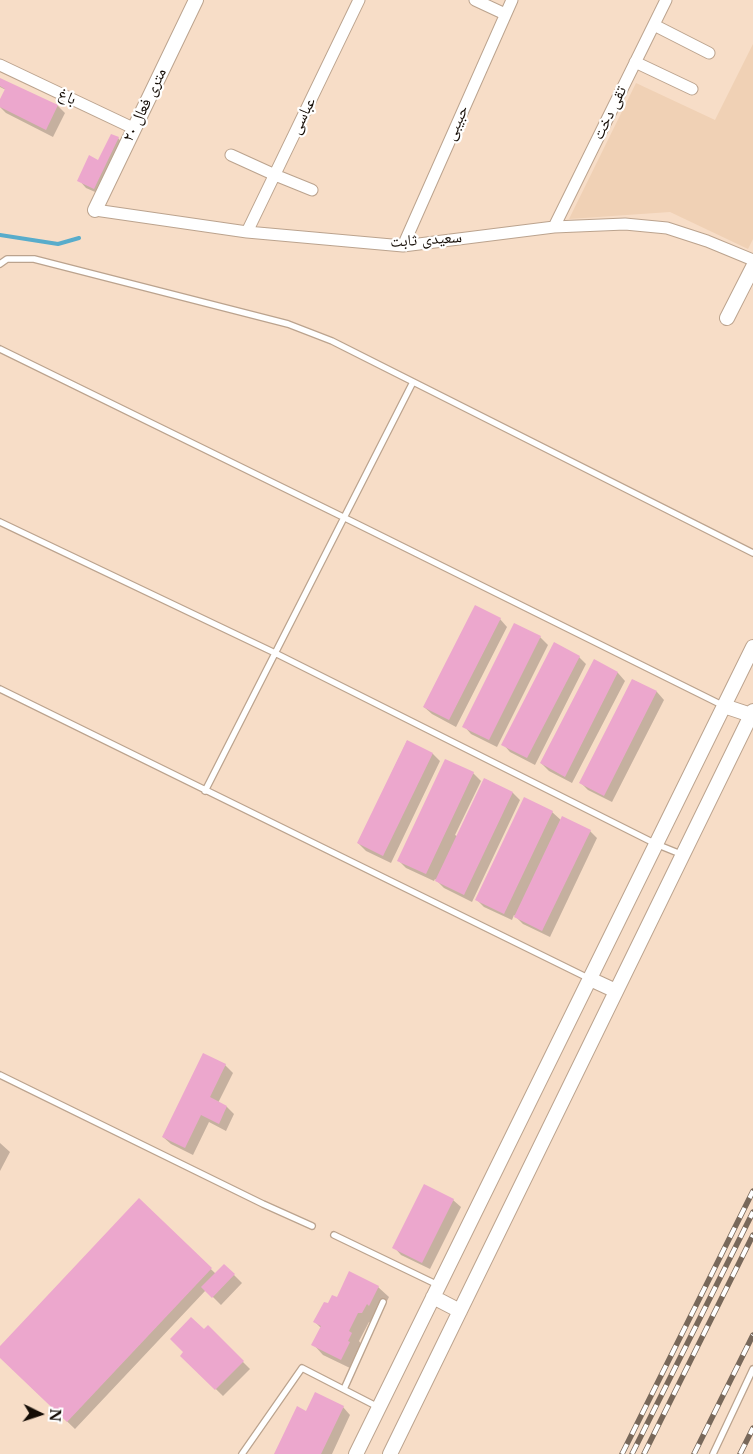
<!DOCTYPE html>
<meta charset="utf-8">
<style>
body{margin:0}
#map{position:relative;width:753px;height:1454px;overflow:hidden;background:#f7ddc7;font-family:"Libre Baskerville",serif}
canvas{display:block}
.north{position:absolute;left:15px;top:1389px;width:50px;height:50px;-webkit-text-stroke:4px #fff;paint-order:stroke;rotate:94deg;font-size:14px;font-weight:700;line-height:20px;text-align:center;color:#140c05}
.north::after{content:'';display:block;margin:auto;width:18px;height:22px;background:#140c05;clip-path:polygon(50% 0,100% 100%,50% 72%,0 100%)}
</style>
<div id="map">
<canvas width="753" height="1454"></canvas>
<div class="north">N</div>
</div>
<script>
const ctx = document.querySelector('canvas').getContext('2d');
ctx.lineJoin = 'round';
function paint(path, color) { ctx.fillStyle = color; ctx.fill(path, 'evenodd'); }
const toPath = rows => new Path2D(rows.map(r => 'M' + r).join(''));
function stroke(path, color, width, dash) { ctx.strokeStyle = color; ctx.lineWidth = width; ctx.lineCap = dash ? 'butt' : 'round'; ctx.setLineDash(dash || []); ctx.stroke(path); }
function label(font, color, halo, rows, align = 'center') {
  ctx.font = font + ' "Libre Baskerville","Noto Naskh Arabic",serif'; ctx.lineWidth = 4.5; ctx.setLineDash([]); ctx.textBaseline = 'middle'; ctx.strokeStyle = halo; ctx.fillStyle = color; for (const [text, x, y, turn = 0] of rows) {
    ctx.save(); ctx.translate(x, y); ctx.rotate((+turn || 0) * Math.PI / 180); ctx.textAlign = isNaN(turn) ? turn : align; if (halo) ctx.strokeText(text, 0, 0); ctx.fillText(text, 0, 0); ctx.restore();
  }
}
paint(toPath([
 [753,44,753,239,748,249,670,212,569,219,636,83,715,120]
]), '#f0d1b5');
paint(toPath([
 [0,79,58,106,65,113,53,137,6,113,0,107,0,102,6,90,0,87],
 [118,138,125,146,102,195,86,188,79,180,99,161],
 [500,619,507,627,456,727,432,714,424,707],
 [515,624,540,637,548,645,497,747,471,734,464,726],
 [579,657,586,664,535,765,510,752,503,744],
 [594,661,618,673,625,681,572,783,549,771,541,763],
 [633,680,657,692,664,700,612,802,588,790,581,783],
 [407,741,433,754,440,761,391,863,366,851,358,843],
 [473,773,481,781,455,835,457,836,485,779,513,793,520,800,472,902,444,888,435,879,434,881,406,868,398,860],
 [552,812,562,821,590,831,597,838,550,937,523,924,514,915,512,920,484,907,477,900],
 [225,1065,233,1073,218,1103,227,1107,234,1114,226,1131,209,1122,193,1155,171,1144,163,1137],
 [0,1143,10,1152,0,1171],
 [139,1200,216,1274,224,1265,242,1283,221,1305,206,1290,75,1429,0,1357,0,1348],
 [453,1200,461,1207,430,1269,401,1255,394,1247],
 [378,1287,389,1297,380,1315,372,1323,369,1322,359,1341,361,1344,357,1351,360,1354,352,1369,323,1355,313,1344,321,1328,315,1322,328,1304,337,1299],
 [208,1327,250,1369,223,1396,182,1356],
 [343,1407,350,1415,332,1454,276,1454,307,1412]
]), '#0003');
stroke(toPath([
 [0,235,58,244,79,238]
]), '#58accb', 4);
paint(toPath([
 [0,78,58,105,46,130,0,107,0,99,5,89,0,86],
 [111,134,119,137,94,189,77,181,89,155,98,160],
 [475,605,501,618,449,720,423,707],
 [514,623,541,636,489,740,462,727],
 [554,642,580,656,527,758,501,745],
 [594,659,618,672,565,777,540,763],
 [632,679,657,691,604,796,579,783],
 [407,740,433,753,383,856,357,843],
 [445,759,474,772,426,874,397,861],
 [484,778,513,792,464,895,435,881],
 [524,797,553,811,504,914,475,900],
 [562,816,591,830,542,931,514,917],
 [203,1053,226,1064,210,1097,227,1106,219,1124,201,1115,185,1148,162,1137],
 [424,1184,454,1199,422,1263,392,1248],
 [139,1198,212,1268,67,1422,0,1358,0,1346],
 [224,1264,235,1274,212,1298,201,1287],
 [349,1271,379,1286,369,1306,367,1304,362,1313,358,1313,349,1331,352,1333,348,1341,350,1342,341,1360,311,1345,321,1326,313,1322,324,1302,328,1303,332,1295,337,1297],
 [191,1317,204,1329,208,1325,244,1361,215,1390,180,1356,183,1352,170,1339],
 [315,1392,344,1406,321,1454,274,1454,297,1406,306,1411]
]), '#eca7cd');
const service = toPath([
 [0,264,7,259,34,259,288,324,332,341,753,553],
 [0,349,343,517,724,706],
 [0,522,275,653,656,844,683,855],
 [0,689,590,979],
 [205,791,413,382],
 [0,1075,263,1204,312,1226],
 [334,1235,438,1285],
 [344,1389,383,1302],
 [242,1454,302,1368,378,1407],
 [713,1454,753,1369]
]);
const minor = toPath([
 [475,0,505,14],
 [654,25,709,53],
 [635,62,692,89],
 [0,65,133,128],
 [231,155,275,175,312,190],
 [95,210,247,232,403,246,554,227,625,224,667,228,707,241,753,260],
 [554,227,666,0],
 [247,232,359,0],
 [403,246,512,0]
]);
const tertiary = toPath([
 [95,210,196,0],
 [727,318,753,267],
 [724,706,751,715],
 [590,979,616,991],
 [433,1297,460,1311],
 [356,1454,753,647],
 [390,1454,753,711]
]);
stroke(service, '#bba38e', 8);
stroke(minor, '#bba38e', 13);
stroke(tertiary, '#bba38e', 16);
stroke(service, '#fff', 5.5);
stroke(minor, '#fff', 11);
stroke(tertiary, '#fff', 14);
const rail = toPath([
 [622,1454,753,1191],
 [632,1454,753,1212],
 [644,1454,753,1235],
 [694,1454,753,1335],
 [740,1454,753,1428]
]);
stroke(rail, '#78685a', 5.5);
stroke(rail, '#fff', 4, [11]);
label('16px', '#140c05', '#fff', [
 ["باغ",67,97,25],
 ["۲۰ متری فعال",145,105,-64],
 ["تقی دخت",610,113,-64],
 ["عباسی",303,116,-64],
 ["حبیبی",457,123,-66],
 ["سعیدی ثابت",426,240,-4]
]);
</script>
